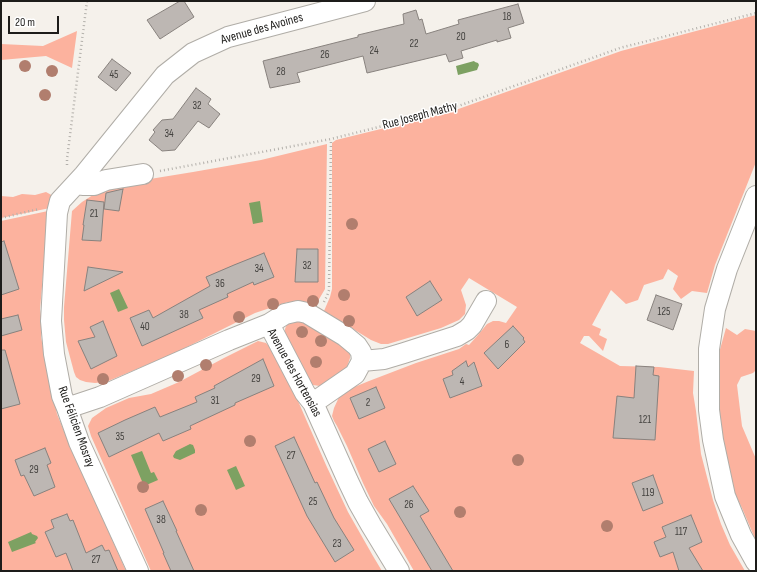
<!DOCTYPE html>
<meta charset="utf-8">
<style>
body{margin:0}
#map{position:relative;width:757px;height:572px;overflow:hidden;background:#f5f1eb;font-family:"Sofia Sans Condensed",sans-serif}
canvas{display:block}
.frame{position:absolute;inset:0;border:2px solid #1d1c1a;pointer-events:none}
.scale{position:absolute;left:8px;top:16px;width:51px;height:18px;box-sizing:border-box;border:2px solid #1d1c1a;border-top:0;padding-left:5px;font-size:12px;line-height:14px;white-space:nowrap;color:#1d1c1a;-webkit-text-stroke:3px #fff;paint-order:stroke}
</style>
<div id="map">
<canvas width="757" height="572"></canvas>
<div class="frame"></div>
<div class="scale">20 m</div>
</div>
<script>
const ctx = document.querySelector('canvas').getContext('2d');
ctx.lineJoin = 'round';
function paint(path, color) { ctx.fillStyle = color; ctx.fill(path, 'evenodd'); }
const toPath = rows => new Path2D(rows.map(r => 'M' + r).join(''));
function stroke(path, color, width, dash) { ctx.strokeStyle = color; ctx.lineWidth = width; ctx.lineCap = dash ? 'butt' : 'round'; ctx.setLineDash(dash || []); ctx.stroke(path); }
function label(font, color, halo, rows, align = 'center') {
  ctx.font = font + ' "Sofia Sans Condensed",sans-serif'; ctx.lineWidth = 3; ctx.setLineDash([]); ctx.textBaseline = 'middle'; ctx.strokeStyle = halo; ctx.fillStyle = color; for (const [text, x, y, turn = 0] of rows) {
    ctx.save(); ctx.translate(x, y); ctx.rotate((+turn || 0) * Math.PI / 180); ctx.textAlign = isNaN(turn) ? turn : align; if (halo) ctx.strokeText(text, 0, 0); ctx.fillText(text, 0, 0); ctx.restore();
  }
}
paint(toPath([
 [756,15,756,162,715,265,707,293,692,291,681,299,673,289,678,276,668,269,663,279,644,285,638,300,626,304,611,290,592,325,601,329,599,335,607,339,603,351,589,336,584,336,580,343,620,366,659,367,694,371,693,393,696,411,701,454,713,500,721,524,730,545,745,571,414,571,387,524,374,506,363,483,347,446,337,426,334,421,332,416,334,408,340,395,347,390,369,381,416,363,459,349,466,344,469,345,478,335,487,324,493,321,499,321,506,323,517,307,469,278,461,290,466,305,465,314,459,320,441,328,388,344,381,344,371,340,324,311,330,297,332,289,332,143,336,140,450,112,621,51],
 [77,31,72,68,46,56,1,60,1,44,43,46],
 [327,144,325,289,315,306,298,302,288,302,255,313,175,353,106,382,95,383,86,382,80,380,76,377,74,372,66,342,64,320,64,307,72,211,82,202,107,186,193,172,261,160],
 [46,192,55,197,55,207,1,218,1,196,13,197,22,194,35,195],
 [48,211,42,287,40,309,42,324,41,337,57,414,66,436,99,502,104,521,126,571,1,571,1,221],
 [303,317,350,351,350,358,347,367,342,376,327,384,320,386,313,385,307,380,285,334,285,329,287,324],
 [726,328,737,335,745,329,756,331,756,370,753,373,741,377,737,385,742,426,756,459,756,541,742,508,728,480,719,420,720,386,719,353],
 [258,341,266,343,269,346,281,362,326,465,348,512,373,556,382,571,151,571,91,436,88,426,92,418,106,408,129,398,151,394,179,382,224,358]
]), '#fcb29e');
paint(toPath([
 [474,61,475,62,478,63,479,65,477,70,458,75,456,66],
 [260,201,263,222,253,224,249,203],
 [119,289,128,308,118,312,110,293],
 [190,444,193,445,195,450,195,453,180,460,174,458,173,456,176,451],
 [142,451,151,473,154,472,158,480,144,486,131,455],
 [236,466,245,486,236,490,227,470],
 [31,532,32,534,37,536,38,538,35,542,36,543,12,552,8,542]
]), '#7da162');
const building = toPath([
 [180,1,184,1,194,17,160,39,147,20,180,1],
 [518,4,524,23,508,28,511,38,497,42,497,40,461,51,463,58,449,62,446,54,367,73,363,56,297,73,300,82,270,88,263,61,358,37,358,35,404,24,403,14,416,10,419,20,422,19,426,34,459,24,458,20,518,4],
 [112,59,131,73,116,91,98,77,112,59],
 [196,88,211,99,208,104,220,114,209,128,198,121,175,150,162,151,149,140,155,132,153,130,162,120,173,119,196,88],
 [123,189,119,211,104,209,106,193,123,189],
 [87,200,104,202,101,241,82,240,84,225,83,225,87,200],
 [4,241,19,289,1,295,1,242,4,241],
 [297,249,318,249,318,282,295,282,297,249],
 [264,253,274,277,254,285,253,282,227,294,228,297,199,310,203,318,142,346,130,318,149,310,153,318,210,286,206,277,234,265,264,253],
 [88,267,123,272,84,291,88,267],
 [430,281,442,300,417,316,406,297,430,281],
 [656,295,682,304,673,330,647,320,656,295],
 [18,315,22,330,1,336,1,319,18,315],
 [103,321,117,356,91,369,78,341,95,337,90,327,103,321],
 [513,326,524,338,523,339,525,342,498,369,484,353,513,326],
 [1,350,5,350,20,404,1,409,1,350],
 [263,359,274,386,235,403,235,405,190,426,191,429,163,441,159,433,109,457,98,433,125,420,155,407,160,417,197,402,195,397,215,388,214,386,263,359],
 [466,361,468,367,474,362,482,386,450,398,443,379,453,375,452,371,466,361],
 [636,366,654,367,653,375,659,376,655,440,613,438,617,396,634,398,636,366],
 [376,387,385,408,359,419,350,398,376,387],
 [294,437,315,483,317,482,334,518,354,550,335,562,307,516,275,446,294,437],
 [385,441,396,464,379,472,368,449,385,441],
 [45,448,51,463,47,465,55,487,34,496,24,475,21,476,15,460,45,448],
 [653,475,663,503,643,511,632,483,653,475],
 [413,486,429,511,420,516,453,571,432,571,389,499,413,486],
 [163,501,177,531,176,531,194,571,171,571,163,553,164,553,145,509,163,501],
 [67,514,70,521,73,520,86,553,102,545,105,551,109,550,118,571,73,571,66,553,56,557,45,532,54,528,51,520,67,514],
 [691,515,702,542,689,548,703,571,679,571,673,552,660,557,654,542,666,537,662,527,691,515]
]);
paint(building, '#bdb7b3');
stroke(building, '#88827e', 1);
const minor = toPath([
 [76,184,84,185,94,185,106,180,143,174],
 [756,196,727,269,715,309,709,349,709,410,713,440,725,496,741,535,756,562],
 [269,324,305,393,313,403,348,481,358,502,371,525,399,571],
 [362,361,384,359,404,353,457,336,467,330,472,325,486,301],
 [67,408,100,397,229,340,269,324,285,314,298,311,307,313,345,336,357,346,361,352,362,361,355,374,313,403],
 [138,571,79,442,67,408,62,396,54,354,51,321,57,213,60,201,84,175,165,75,193,53,228,37,365,1]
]);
stroke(minor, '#b0ada7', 22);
stroke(toPath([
 [67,165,67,159,87,1],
 [160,171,331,139,450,109,620,48,756,13],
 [1,218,39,209],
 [324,302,327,296,329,290,331,139]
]), '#b3b0ab', 2.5, [1, 3]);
stroke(minor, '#fff', 20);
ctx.fillStyle = '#b17e6e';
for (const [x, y] of [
 [25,66],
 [52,71],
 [45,95],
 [352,224],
 [344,295],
 [313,301],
 [273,304],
 [239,317],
 [349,321],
 [302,332],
 [321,341],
 [316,362],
 [206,365],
 [178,376],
 [103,379],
 [250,441],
 [518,460],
 [143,487],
 [201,510],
 [460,512],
 [607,526]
]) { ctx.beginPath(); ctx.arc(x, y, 6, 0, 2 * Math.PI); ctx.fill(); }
label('11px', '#454340', null, [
 ["18",507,17],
 ["20",461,37],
 ["22",414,44],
 ["24",374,51],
 ["26",325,55],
 ["28",281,72],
 ["45",114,75],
 ["32",197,106],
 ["34",169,134],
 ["21",94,214],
 ["32",307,266],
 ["34",259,269],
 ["36",220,284],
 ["125",664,312],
 ["38",184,315],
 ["40",145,327],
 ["6",507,345],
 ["29",256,379],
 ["4",462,382],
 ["31",215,401],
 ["2",368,403],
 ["121",645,420],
 ["35",120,437],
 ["27",291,456],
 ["29",34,470],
 ["119",648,493],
 ["25",313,502],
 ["26",409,505],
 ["38",161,520],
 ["117",681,532],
 ["23",337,544],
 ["27",96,560]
]);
label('13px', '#1d1c1a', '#fff', [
 ["Avenue des Avoines",262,29,-16],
 ["Rue Joseph Mathy",420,116,-15],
 ["Avenue des Hortensias",294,373,61],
 ["Rue Félicien Mosray",76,427,70]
]);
</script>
